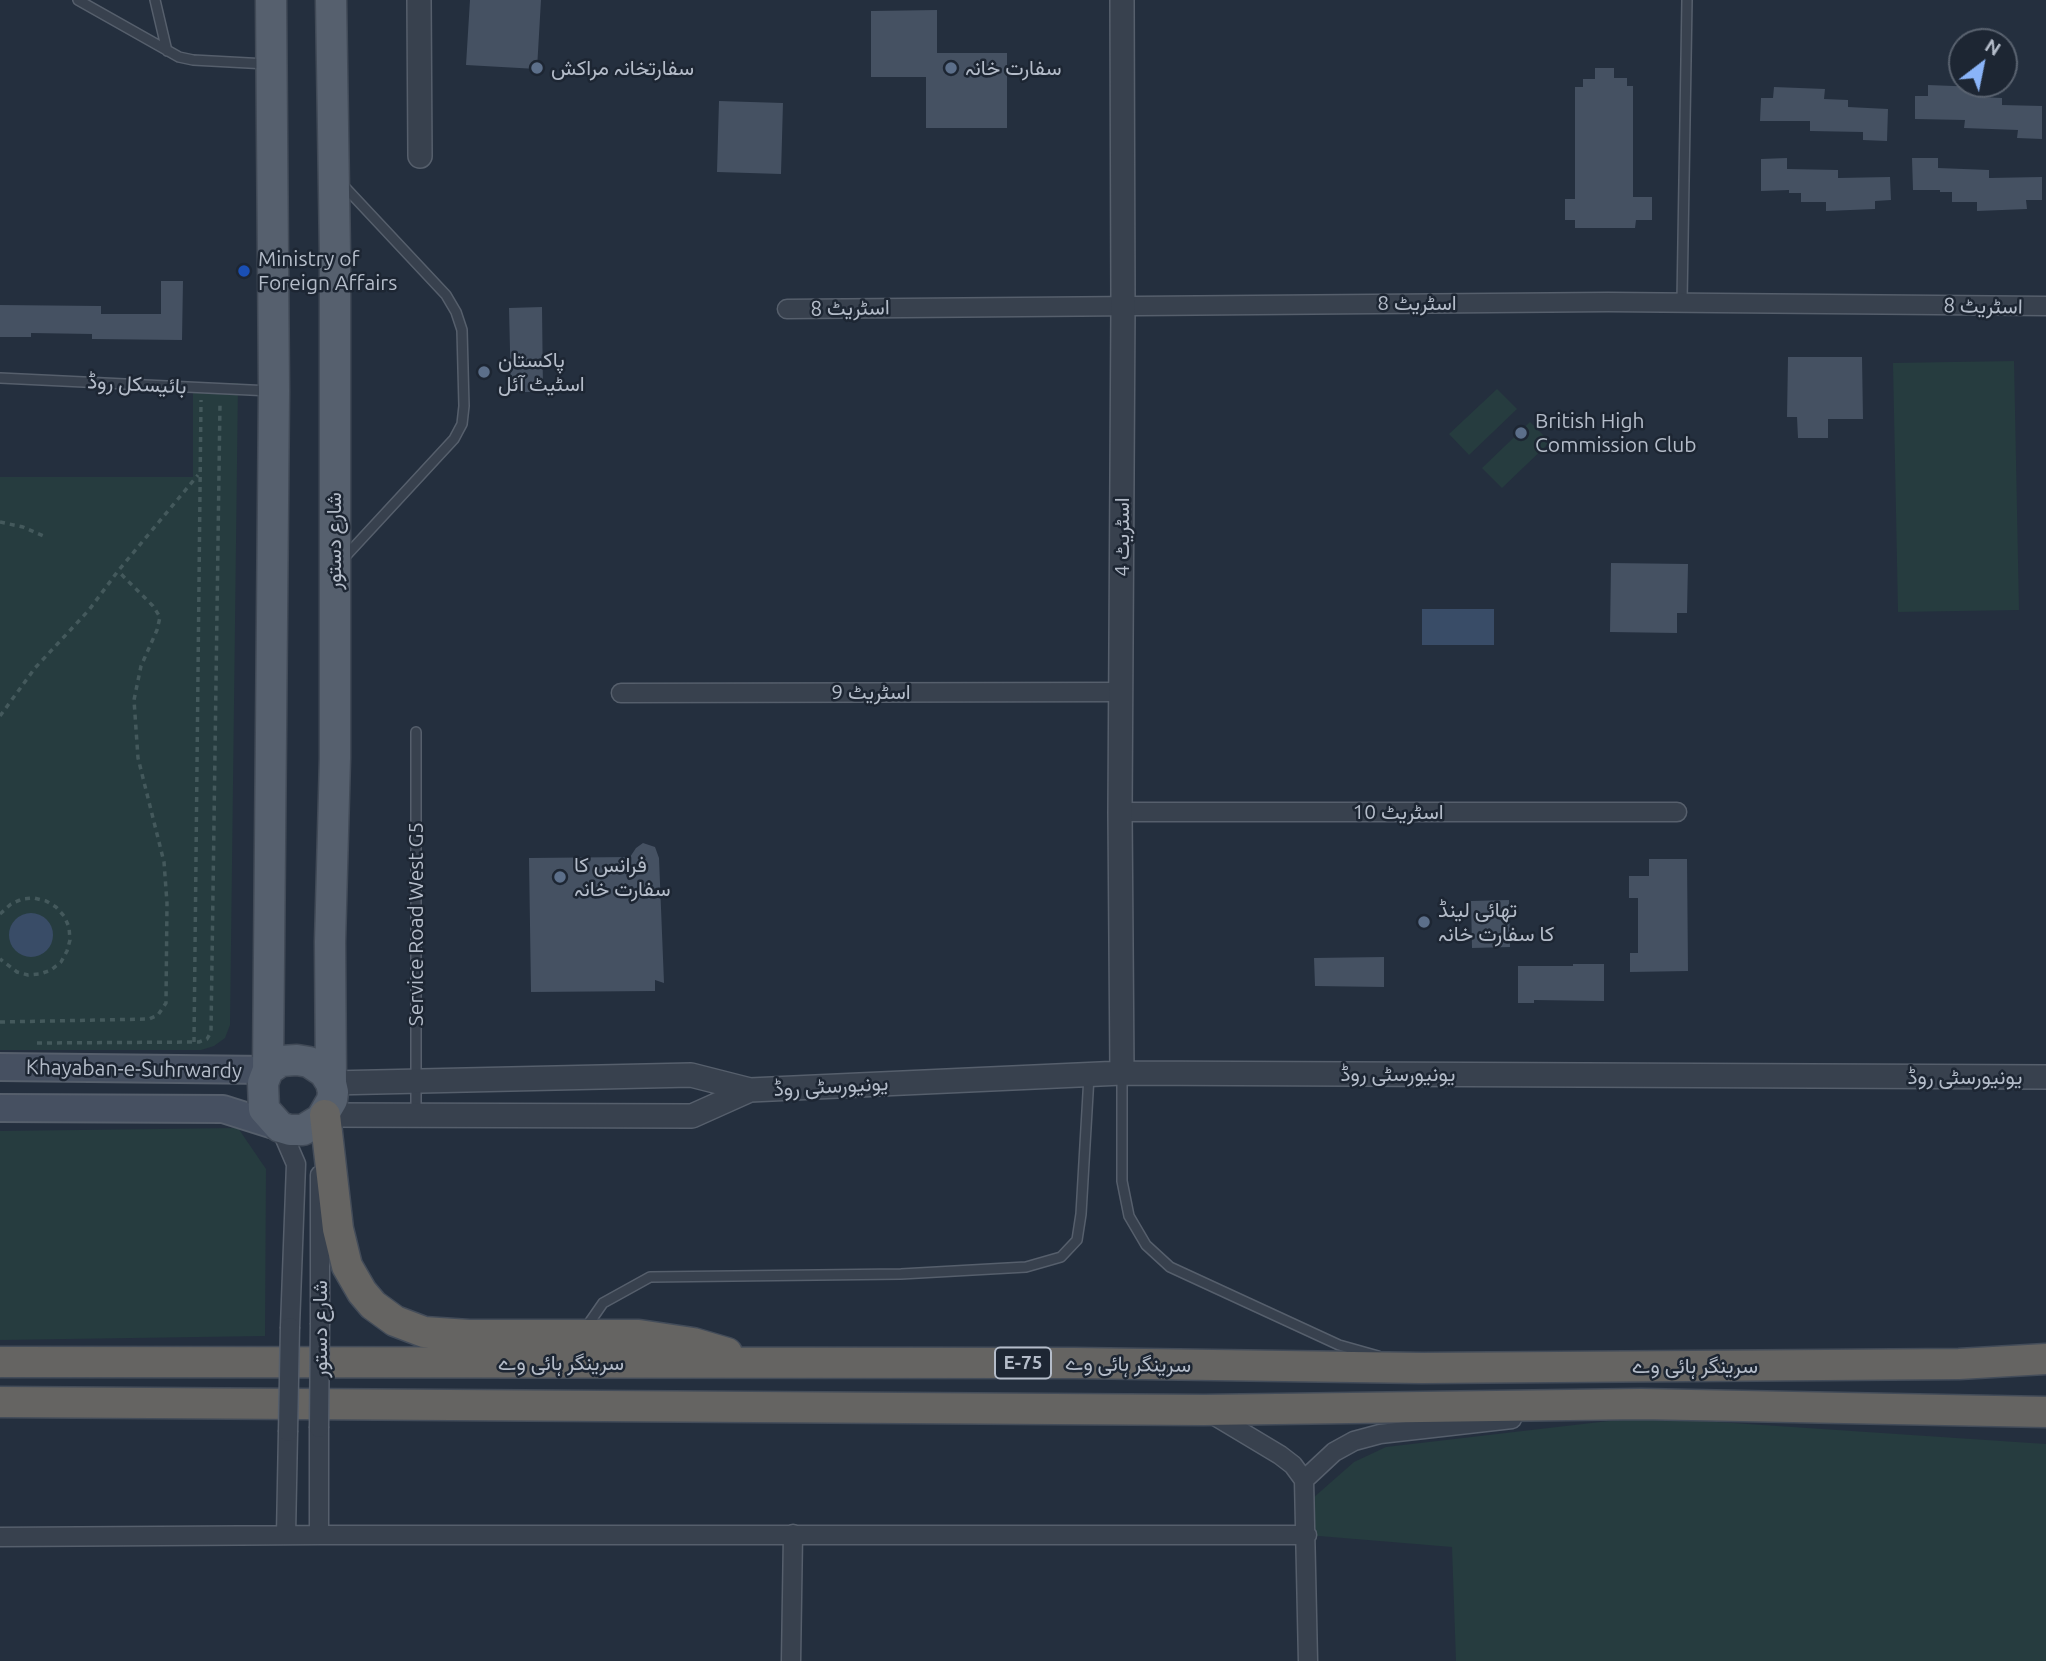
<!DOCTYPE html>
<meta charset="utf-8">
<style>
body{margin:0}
#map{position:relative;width:2046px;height:1661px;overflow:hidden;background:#242f3e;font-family:Ubuntu,sans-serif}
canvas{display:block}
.north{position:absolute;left:1948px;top:28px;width:70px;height:70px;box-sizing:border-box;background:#1d2633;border:2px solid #59626f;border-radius:50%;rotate:32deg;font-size:19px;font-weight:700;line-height:28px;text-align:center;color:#b4bcc9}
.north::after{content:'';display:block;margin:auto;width:24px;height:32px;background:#8ab4f8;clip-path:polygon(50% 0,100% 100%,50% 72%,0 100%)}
</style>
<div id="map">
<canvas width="2046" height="1661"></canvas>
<div class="north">N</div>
</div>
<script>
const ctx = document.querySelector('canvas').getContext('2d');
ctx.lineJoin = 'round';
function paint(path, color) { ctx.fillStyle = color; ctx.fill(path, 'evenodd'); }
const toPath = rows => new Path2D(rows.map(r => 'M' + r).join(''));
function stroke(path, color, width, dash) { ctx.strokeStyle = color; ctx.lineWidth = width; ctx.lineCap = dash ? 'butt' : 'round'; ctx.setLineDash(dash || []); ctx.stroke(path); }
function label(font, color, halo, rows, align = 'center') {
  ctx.font = font + ' Ubuntu,Vazirmatn,sans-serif'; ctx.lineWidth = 5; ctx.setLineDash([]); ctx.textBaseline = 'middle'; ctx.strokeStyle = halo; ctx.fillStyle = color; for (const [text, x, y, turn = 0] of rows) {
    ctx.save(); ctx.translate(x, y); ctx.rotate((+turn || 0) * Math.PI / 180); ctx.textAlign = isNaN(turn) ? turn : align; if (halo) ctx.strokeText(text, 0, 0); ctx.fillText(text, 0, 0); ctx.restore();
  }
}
paint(toPath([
 [2014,361,2019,610,1898,612,1893,363],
 [193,383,238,383,230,1025,225,1038,214,1046,201,1050,0,1050,0,477,193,477],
 [1497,389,1517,409,1469,455,1449,434],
 [1530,422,1550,442,1502,488,1482,468],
 [238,1128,266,1169,265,1336,0,1340,0,1131],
 [1643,1417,2046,1444,2046,1661,1456,1661,1452,1547,1307,1535,1313,1498,1354,1462,1386,1447]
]), '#263c3f');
paint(toPath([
 [1422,609,1494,609,1494,645,1422,645],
 '9 935a22 22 0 1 1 44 0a22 22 0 1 1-44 0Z'
]), '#394c67');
paint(toPath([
 [470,0,541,0,537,69,466,65],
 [937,10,937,53,1007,53,1007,128,926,128,926,77,871,77,871,11],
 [1595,68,1614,68,1614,78,1627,78,1627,86,1633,86,1633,197,1652,197,1652,220,1636,220,1635,228,1575,228,1575,220,1565,220,1565,199,1575,199,1575,87,1583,87,1583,79,1595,79],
 [1928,85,1979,87,1979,97,2002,98,2002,105,2042,106,2042,139,2017,138,2018,130,1964,128,1965,120,1915,119,1915,96,1928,96],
 [1774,87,1825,89,1824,99,1848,100,1848,107,1888,109,1887,141,1863,140,1863,132,1810,131,1810,121,1760,121,1761,98,1773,98],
 [719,101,783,103,781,174,717,172],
 [1787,158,1787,169,1838,170,1838,178,1890,177,1891,200,1875,201,1875,209,1826,211,1826,202,1801,202,1801,193,1789,193,1789,190,1761,191,1761,159],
 [1912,158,1938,158,1938,168,1989,170,1989,178,2042,177,2042,200,2026,200,2027,209,1977,211,1977,202,1952,202,1952,192,1940,192,1940,190,1913,190],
 [161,281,183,281,182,340,92,339,92,334,31,333,31,337,0,337,0,305,101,306,101,314,161,314],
 [542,307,543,392,511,392,509,308],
 [1788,357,1862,357,1863,419,1828,419,1828,438,1798,438,1797,417,1787,417],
 [1611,563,1688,564,1687,613,1677,613,1677,633,1610,632],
 [643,843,655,847,659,858,664,983,655,980,655,991,531,992,529,858,630,857,636,848],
 [1649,859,1687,859,1688,971,1630,972,1630,953,1638,953,1638,898,1629,898,1629,876,1649,876],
 [1509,900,1510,947,1472,948,1471,901],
 [1384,957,1384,987,1315,986,1314,958],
 [1573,964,1604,964,1604,1001,1534,1000,1534,1003,1518,1003,1518,966,1573,966]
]), '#455162');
const service = toPath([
 [78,0,179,57,193,60,267,64],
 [155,0,167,51],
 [342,184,446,295,456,312,462,330,464,406,462,424,454,439,343,559],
 [1682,302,1687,0],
 [0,378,271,391],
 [1122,1075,1122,1181,1129,1216,1146,1245,1170,1267,1339,1345,1378,1356],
 [416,1113,416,732],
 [585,1329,603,1303,650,1277,901,1274,1026,1267,1061,1257,1077,1240,1081,1214,1089,1076]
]);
const minor = toPath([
 [787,309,1608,302,2046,306],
 [621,693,1121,692],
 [1120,812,1677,812],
 [280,1127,296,1164,290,1327],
 [320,1175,320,1323],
 [1210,1413,1280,1455,1293,1465,1304,1480,1308,1661],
 [1304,1480,1334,1452,1354,1441,1380,1434,1512,1419],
 [286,1535,288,1432],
 [319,1535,319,1428],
 [0,1537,319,1535,1307,1535],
 [791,1661,793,1534]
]);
const tertiary = toPath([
 [419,0,420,156],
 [1122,1073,1120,812,1123,305,1122,0],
 [331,1083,691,1075,750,1090,1122,1073,2046,1077],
 [325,1115,692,1116,750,1090]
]);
const secondary = toPath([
 [0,1067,268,1070],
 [0,1108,223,1109,280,1127]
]);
const primary = toPath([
 [297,1060,309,1062,324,1072,331,1083,333,1092,332,1100,321,1119,303,1130,290,1130,280,1127,264,1109,263,1083,268,1070,281,1061,297,1060],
 [268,1070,274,391,271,0],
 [331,1083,330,942,335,758,335,255,331,0]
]);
const trunk = toPath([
 [325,1115,338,1229,347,1266,362,1292,373,1305,395,1321,424,1332,469,1335,639,1335,693,1343,727,1353],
 [0,1362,1075,1363,1422,1368,1959,1364,2046,1359],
 [0,1402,1204,1410,1641,1404,2046,1412]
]);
stroke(service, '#565f6c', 12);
stroke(minor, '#565f6c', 21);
stroke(tertiary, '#565f6c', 26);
stroke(secondary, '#565f6c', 30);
stroke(primary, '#414a57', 33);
stroke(trunk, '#434c59', 33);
stroke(toPath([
 [0,522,23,527,46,537],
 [0,716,35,668,89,610,118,571,198,475],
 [0,914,11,904,22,899,34,898,46,901,56,907,64,916,69,927,70,940,67,951,61,962,51,970,40,974,28,975,17,972,0,959],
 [0,1022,149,1019,158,1015,166,1003,167,903,164,862,138,758,134,700,141,666,157,630,160,617,153,606,118,571],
 [194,1042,201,400],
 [37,1043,199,1042,207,1039,211,1032,220,403]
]), '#44595c', 3.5, [5, 5]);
stroke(service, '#38414e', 9);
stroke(minor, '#38414e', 18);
stroke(tertiary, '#38414e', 23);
stroke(secondary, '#465061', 26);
stroke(primary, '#56606e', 30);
stroke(trunk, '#656462', 30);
const minorBridge = toPath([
 [319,1428,320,1323],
 [288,1432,290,1327]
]);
stroke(minorBridge, '#565f6c', 21, []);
stroke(minorBridge, '#38414e', 18);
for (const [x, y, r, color] of [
 [537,68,7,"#5c6f8a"],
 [951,68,7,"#5c6f8a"],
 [244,271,7,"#1a4fb4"],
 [484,372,7,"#5c6f8a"],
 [1521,433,7,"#5c6f8a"],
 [560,877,7,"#5c6f8a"],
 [1424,922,7,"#5c6f8a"]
]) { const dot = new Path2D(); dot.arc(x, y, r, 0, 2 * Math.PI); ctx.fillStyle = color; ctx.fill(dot); stroke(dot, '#1d2633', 2.5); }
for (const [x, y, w] of [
 [1023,1363,56]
]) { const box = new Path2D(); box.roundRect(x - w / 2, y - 15.5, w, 31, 5); ctx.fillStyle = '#1d2633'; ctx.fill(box); stroke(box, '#b4bcc9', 2); }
label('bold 19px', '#b4bcc9', null, [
 ["E-75",1023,1363]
]);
label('21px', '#b4bcc9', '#1d2633', [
 ["سفارتخانہ مراکش",551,68],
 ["سفارت خانہ",965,68],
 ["Ministry of",258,259],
 ["Foreign Affairs",258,283],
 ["پاکستان",498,360],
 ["اسٹیٹ آئل",498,384],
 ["British High",1535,421],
 ["Commission Club",1535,445],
 ["فرانس کا",574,865],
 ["سفارت خانہ",574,889],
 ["تھائی لینڈ",1438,910],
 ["کا سفارت خانہ",1438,934]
], 'left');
label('21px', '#b4bcc9', '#1d2633', [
 ["اسٹریٹ 8",1417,303],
 ["اسٹریٹ 8",1983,306,1],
 ["اسٹریٹ 8",850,308,-1],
 ["بائیسکل روڈ",137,384,3],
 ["اسٹریٹ 4",1122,537,-90],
 ["شارع دستور",334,541,-90],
 ["اسٹریٹ 9",871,692],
 ["اسٹریٹ 10",1398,812],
 ["Service Road West G5",416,924,-90],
 ["Khayaban-e-Suhrwardy",134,1069,1],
 ["یونیورسٹی روڈ",1398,1074],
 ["یونیورسٹی روڈ",1965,1077],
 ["یونیورسٹی روڈ",831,1086,-3],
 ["شارع دستور",320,1329,-90],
 ["سرینگر ہائی وے",561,1363],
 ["سرینگر ہائی وے",1128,1364,1],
 ["سرینگر ہائی وے",1695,1366]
]);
</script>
